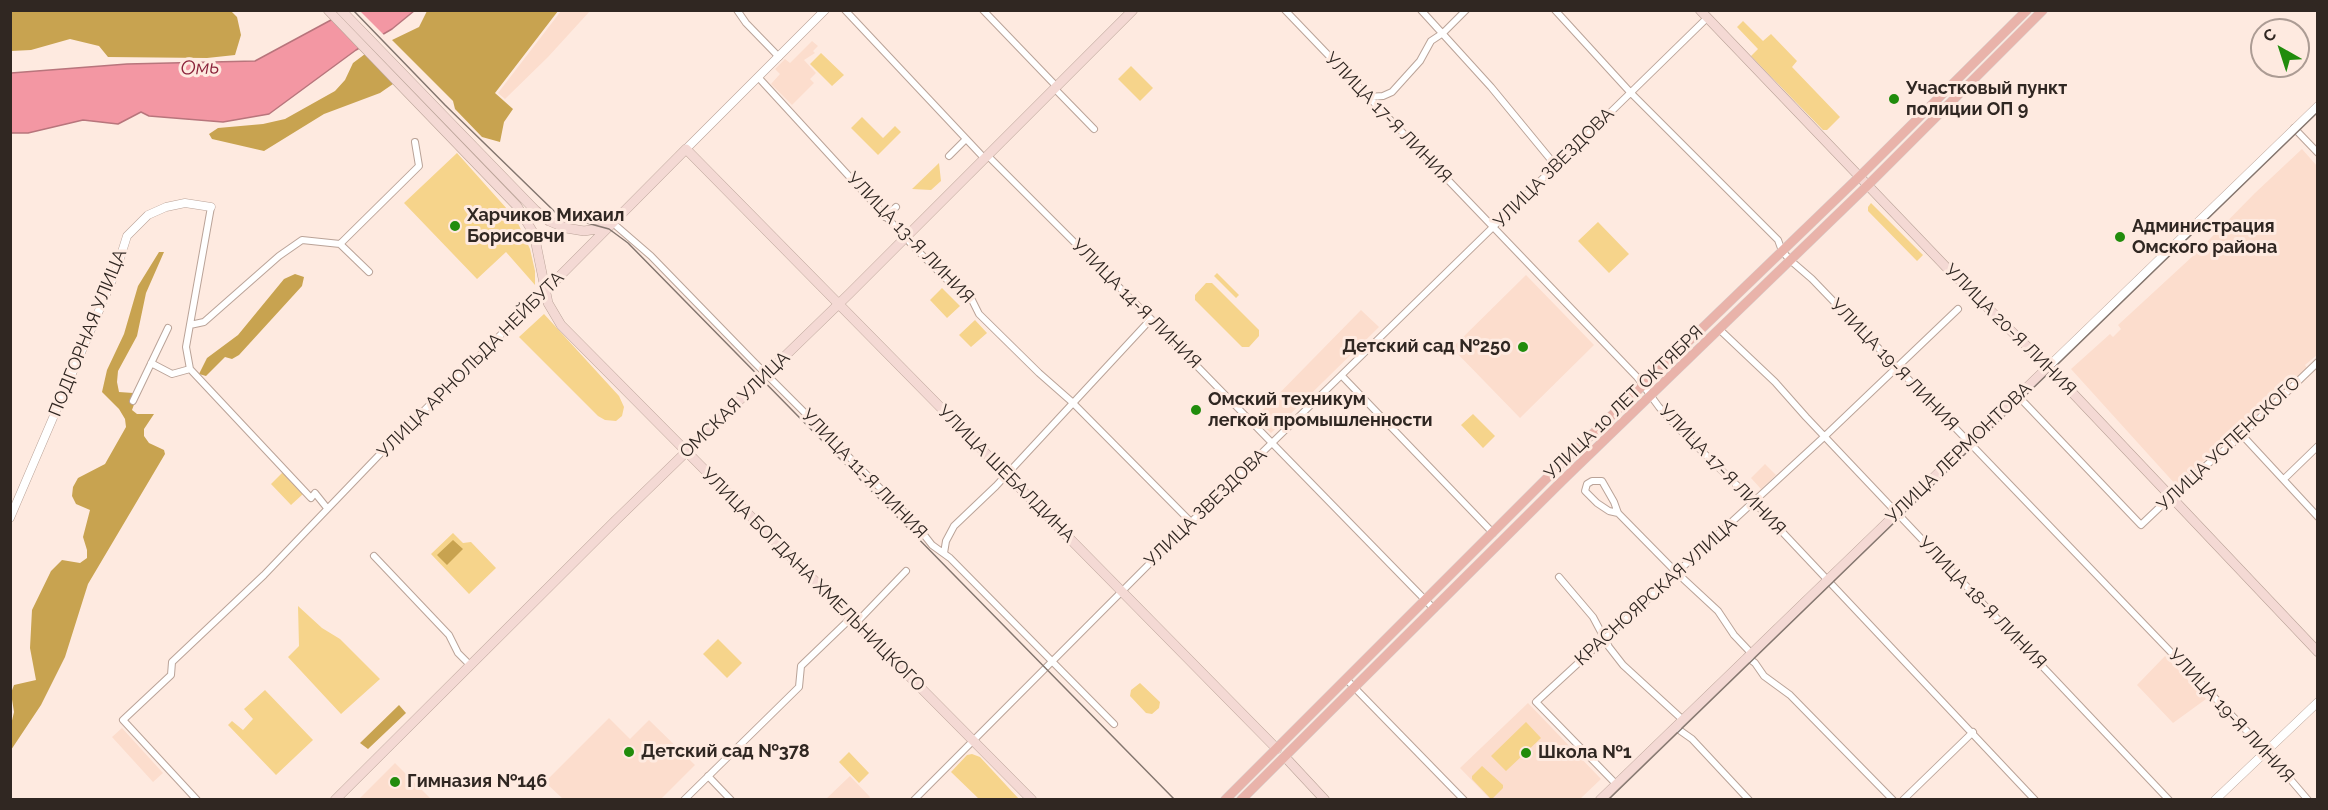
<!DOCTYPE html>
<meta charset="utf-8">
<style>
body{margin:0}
#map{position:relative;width:2328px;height:810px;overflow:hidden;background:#feeae0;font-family:Raleway,sans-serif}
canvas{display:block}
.frame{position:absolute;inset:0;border:12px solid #302722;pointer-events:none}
.north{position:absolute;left:2250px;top:18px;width:60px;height:60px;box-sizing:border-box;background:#feeae0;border:2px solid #ac9c94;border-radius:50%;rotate:321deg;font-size:16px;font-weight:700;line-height:24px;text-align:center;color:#302722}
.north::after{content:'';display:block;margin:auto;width:21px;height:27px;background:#218c0c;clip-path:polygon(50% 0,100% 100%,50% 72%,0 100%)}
</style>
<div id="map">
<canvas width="2328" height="810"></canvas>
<div class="frame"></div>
<div class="north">С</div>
</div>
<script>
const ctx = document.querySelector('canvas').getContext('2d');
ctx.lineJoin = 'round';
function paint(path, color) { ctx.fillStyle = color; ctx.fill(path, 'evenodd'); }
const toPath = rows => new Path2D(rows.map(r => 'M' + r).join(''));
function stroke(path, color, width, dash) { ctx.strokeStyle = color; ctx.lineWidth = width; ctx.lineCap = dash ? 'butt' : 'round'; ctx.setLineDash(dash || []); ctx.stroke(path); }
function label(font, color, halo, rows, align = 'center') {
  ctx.font = font + ' Raleway,sans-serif'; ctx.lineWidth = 6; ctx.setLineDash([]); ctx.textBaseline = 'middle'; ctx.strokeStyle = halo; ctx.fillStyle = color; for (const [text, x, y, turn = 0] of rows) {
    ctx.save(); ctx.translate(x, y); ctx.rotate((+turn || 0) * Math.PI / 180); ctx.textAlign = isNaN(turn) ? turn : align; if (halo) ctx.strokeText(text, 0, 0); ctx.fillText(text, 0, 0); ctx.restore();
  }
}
paint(toPath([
 [561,11,590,11,548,57,505,99,498,93],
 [812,41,818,46,813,51,815,53,804,60,816,73,810,79,814,83,792,105,771,84,780,74,775,69,785,59,790,63],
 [2302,149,2317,166,2317,355,2305,365,2307,368,2280,394,2176,485,2071,369,2110,334,2113,337,2121,329,2118,325,2194,255,2255,193],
 [1526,275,1594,345,1520,418,1452,348],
 [1361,310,1379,327,1271,433,1261,424,1264,421,1258,415],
 [1765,464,1776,475,1761,489,1751,478],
 [2165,656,2206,699,2173,723,2137,685],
 [1528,703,1601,779,1580,799,1490,799,1460,768],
 [609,718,630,739,649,720,695,765,661,799,563,799,545,782],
 [122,728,163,773,153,782,112,737],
 [395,763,431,799,359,799],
 [850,776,870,797,868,800,826,799]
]), '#fcddcd');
paint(toPath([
 [1743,21,1763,41,1771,34,1797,61,1792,67,1840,117,1827,130,1823,130,1751,56,1758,49,1737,27],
 [821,53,844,75,832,86,810,64],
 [1131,66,1153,88,1140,101,1118,79],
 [862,117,883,138,895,126,901,132,878,155,851,128],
 [457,153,516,219,530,249,535,271,535,285,506,252,477,279,404,203],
 [939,163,941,181,931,190,912,189],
 [1871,203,1923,255,1917,261,1868,211,1868,207],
 [1598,222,1629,254,1609,273,1578,241],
 [1217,273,1239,295,1236,298,1214,276],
 [1206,283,1212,283,1259,330,1259,336,1249,347,1242,347,1195,300,1195,295],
 [942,288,960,306,947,318,930,300],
 [544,314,619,396,624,407,622,416,616,421,605,420,598,416,519,337],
 [975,320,987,333,971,347,959,335],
 [1473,414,1495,436,1483,448,1461,425],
 [283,472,303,494,291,505,271,484],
 [453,533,463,543,471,542,496,568,469,594,431,554],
 [298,606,322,628,340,639,380,679,341,714,288,657,299,646],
 [718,639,742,663,727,678,703,654],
 [1140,683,1160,702,1159,708,1152,714,1146,713,1130,696,1131,690],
 [265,690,313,740,276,775,228,725,232,721,243,730,253,719,244,709],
 [1526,722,1541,738,1506,771,1491,756],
 [849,752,869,773,859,783,839,762],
 [972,754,980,757,1019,799,979,799,951,772,967,755],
 [1482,766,1503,785,1503,788,1493,798,1490,798,1472,779,1472,776]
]), '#f6d48b');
paint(toPath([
 [10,11,231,11,237,17,241,35,235,55,207,58,108,57,99,46,70,39,31,50,11,51],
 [427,11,558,11,495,93,513,109,504,122,500,142,482,137,455,109,453,101,392,40,419,27],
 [365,54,393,84,380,93,324,114,264,151,212,139,209,134,218,128,263,124,285,119,335,91,345,80,353,63],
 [159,252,164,252,146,293,137,336,118,371,117,382,119,392,133,393,136,399,132,410,137,414,154,414,144,429,144,436,149,443,164,450,165,454,88,584,65,657,41,705,11,750,11,725,14,712,11,693,14,685,36,680,30,648,32,610,51,571,62,560,80,563,87,558,87,550,83,537,90,510,76,504,72,496,73,487,78,478,105,464,126,427,125,419,119,409,102,392,107,370,124,334,138,286],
 [295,274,304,277,302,286,239,355,232,359,225,357,206,376,199,374,207,358,238,335,284,279],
 [453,540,463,549,447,565,437,555],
 [399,705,406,713,368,749,360,743]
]), '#c8a350');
const water = toPath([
 [342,11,414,11,392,29,356,50,269,114,223,122,149,116,141,112,118,124,83,120,28,133,11,133,11,73,127,64,255,61,331,20,342,11]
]);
paint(water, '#f397a3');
stroke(water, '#b8757c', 1.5);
paint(toPath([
 [337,10,360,11,385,36,361,51,330,17]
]), '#feeae0');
const minor = toPath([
 [737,10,746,23,779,57],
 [845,10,985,159],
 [983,10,1057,87],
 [1285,10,1637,377,1659,407,1678,428,1754,502,2035,800],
 [1421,10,1491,87,1556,166],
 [1555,10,1630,92,1778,240,1782,251,1790,260,1812,279,2266,751,2308,800],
 [758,77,914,247,946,279,969,294,979,314,1039,373,1072,402,1191,522],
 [1055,89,1094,129],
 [1368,97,1383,96,1392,92,1420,61,1431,41,1443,33,1466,10],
 [2294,128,2318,153],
 [949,156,966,139],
 [988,156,1151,319,1434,609],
 [211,207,186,347,190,369,311,498,315,493,327,508],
 [885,217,896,207],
 [614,224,651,256,755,363,914,522,932,545,950,558,1114,724],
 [340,244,419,166,415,142],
 [190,325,204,322,279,256,302,240,340,244,369,272],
 [1719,329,1775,382,1806,417,2169,800],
 [151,363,172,374,190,369],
 [1342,376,1493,533],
 [2018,396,2141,525,2183,485,2242,435,2318,362],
 [133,401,168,328],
 [2242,435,2318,517],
 [2284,479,2318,446],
 [1618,513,1609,511,1597,503,1585,491,1587,484,1592,481,1602,481,1614,502,1618,513,1677,573,1718,611,1734,635,1751,653],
 [944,553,946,541,954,526,996,486,1151,319],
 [374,556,449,635,458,653,470,665],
 [1559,577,1593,617,1609,647,1623,665,1683,720],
 [856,623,906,571],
 [1747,657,1755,663,1764,676,1790,695,1893,800],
 [1346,679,1464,800],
 [1675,727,1692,739,1749,800],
 [708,776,731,800],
 [1616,784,1536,702,1825,436,1958,309],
 [197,800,123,720,171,675,172,662,264,575,382,452,545,291],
 [684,800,799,687,801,666,851,618],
 [914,800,1191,522,1707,18],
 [1903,800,1973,732]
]);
const tertiary = toPath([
 [686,149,825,10],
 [2048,367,2318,106],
 [10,518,116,271,127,236,148,215,166,207,185,203,211,207],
 [2215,800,2318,702]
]);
const secondary = toPath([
 [328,10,517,206,534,234,548,303,561,325,1032,800],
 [341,10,535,210,549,221,566,228,584,231,609,227],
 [1700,10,1946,267,2048,367,2318,652],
 [545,291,686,149,1277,749],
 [1285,757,1325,800],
 [335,800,616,520,849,294,1133,10],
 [1600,800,2048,367]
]);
const primary = toPath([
 [1225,800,1553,472,1860,176,2027,10],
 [1241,800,1562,481,1868,185,2043,10]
]);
stroke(minor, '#baa398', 8);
stroke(tertiary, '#baa398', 9);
stroke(secondary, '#baa398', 10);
stroke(primary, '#d6d4d3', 10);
stroke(minor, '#fff', 6);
stroke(tertiary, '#fff', 8);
stroke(secondary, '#f4d9d4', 9);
stroke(primary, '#e9b3aa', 9);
stroke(toPath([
 [353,10,445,105,555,212,565,217,609,229,628,243,1175,800],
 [1608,800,2318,112]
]), '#84766f', 1.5);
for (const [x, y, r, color] of [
 [1894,99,6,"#218c0c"],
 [455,226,6,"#218c0c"],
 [2120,237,6,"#218c0c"],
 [1523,347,6,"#218c0c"],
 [1196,410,6,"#218c0c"],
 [629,752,6,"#218c0c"],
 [1526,753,6,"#218c0c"],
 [395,782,6,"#218c0c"]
]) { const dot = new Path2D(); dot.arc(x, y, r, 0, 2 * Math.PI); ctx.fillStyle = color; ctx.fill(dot); stroke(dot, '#feeae0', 2); }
label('bold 18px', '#302722', '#feeae0', [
 ["Участковый пункт",1906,89],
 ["полиции ОП 9",1906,110],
 ["Харчиков Михаил",467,216],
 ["Борисовчи",467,237],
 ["Администрация",2132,227],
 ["Омского района",2132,248],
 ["Детский сад №250",1511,347,"right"],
 ["Омский техникум",1208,400],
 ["легкой промышленности",1208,421],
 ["Детский сад №378",641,752],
 ["Школа №1",1538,753],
 ["Гимназия №146",407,782]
], 'left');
label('18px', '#302722', '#feeae0', [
 ["УЛИЦА 17-Я ЛИНИЯ",1388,118,46],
 ["УЛИЦА ЗВЕЗДОВА",1554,168,-45],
 ["УЛИЦА 13-Я ЛИНИЯ",910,238,46],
 ["УЛИЦА 14-Я ЛИНИЯ",1136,304,45],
 ["УЛИЦА 20-Я ЛИНИЯ",2010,330,45],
 ["ПОДГОРНАЯ УЛИЦА",88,333,-68],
 ["УЛИЦА АРНОЛЬДА НЕЙБУТА",471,365,-45],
 ["УЛИЦА 19-Я ЛИНИЯ",1894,365,46],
 ["УЛИЦА 10 ЛЕТ ОКТЯБРЯ",1624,403,-44],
 ["ОМСКАЯ УЛИЦА",735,405,-44],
 ["УЛИЦА УСПЕНСКОГО",2229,444,-43],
 ["УЛИЦА ЛЕРМОНТОВА",1959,453,-44],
 ["УЛИЦА 17-Я ЛИНИЯ",1722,470,46],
 ["УЛИЦА 11-Я ЛИНИЯ",864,474,46],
 ["УЛИЦА ШЕБАЛДИНА",1006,474,45],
 ["УЛИЦА ЗВЕЗДОВА",1206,508,-44],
 ["УЛИЦА БОГДАНА ХМЕЛЬНИЦКОГО",813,580,45],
 ["КРАСНОЯРСКАЯ УЛИЦА",1656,592,-42],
 ["УЛИЦА 18-Я ЛИНИЯ",1982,603,46],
 ["УЛИЦА 19-Я ЛИНИЯ",2231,716,47]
]);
label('italic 20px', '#8b223a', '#feeae0', [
 ["Омь",200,68,-2]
]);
</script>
